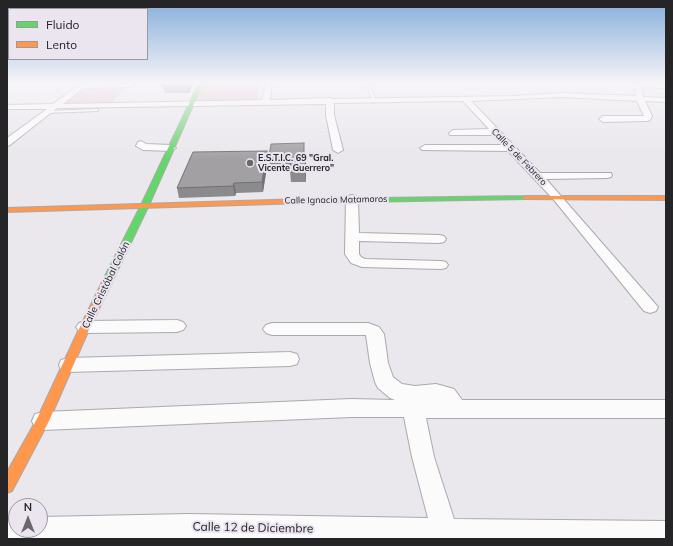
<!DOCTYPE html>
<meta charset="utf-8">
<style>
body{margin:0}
#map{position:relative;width:673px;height:546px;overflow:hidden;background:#eae7ed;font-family:Mulish,sans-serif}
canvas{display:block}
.frame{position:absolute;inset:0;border:8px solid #252427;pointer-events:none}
.legend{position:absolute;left:8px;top:8px;width:140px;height:52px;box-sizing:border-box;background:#eae5ef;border:1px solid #9b989f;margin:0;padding:5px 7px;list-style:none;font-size:12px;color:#252427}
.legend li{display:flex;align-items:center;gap:8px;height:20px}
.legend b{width:20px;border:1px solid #9b989f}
.north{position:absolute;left:8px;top:498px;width:40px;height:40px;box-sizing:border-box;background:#eae5ef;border:1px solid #9b989f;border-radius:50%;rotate:0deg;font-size:11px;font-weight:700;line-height:16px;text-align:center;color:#252427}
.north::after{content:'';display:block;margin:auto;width:14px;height:18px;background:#6a686c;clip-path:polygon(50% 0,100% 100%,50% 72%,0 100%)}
</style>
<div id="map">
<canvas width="673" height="546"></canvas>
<div class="frame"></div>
<ul class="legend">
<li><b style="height:5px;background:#63d668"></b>Fluido</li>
<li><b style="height:5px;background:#ff974d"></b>Lento</li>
</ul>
<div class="north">N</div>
</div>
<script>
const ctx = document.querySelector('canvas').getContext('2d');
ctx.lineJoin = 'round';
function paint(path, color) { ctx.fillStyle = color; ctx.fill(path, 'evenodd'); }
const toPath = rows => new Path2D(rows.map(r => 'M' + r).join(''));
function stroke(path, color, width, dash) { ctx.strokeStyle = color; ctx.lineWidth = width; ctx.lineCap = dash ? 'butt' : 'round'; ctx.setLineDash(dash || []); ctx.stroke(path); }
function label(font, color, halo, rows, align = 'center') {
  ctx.font = font + ' Mulish,sans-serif'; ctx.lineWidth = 4; ctx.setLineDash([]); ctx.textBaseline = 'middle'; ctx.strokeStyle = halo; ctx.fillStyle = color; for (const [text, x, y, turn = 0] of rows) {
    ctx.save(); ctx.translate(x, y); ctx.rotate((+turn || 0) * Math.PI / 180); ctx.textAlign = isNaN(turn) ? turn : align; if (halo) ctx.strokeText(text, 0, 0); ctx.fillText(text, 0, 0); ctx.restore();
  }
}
paint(toPath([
 [87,83,131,83,110,104,58,105],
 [205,83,261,83,257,101,193,102]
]), '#dec4ce');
const lane = toPath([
 [369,85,371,86,375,100,372,99,367,86,369,85],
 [97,109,98,109,98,111,47,113,45,112,47,111,97,109]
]);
const street = toPath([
 [81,83,132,83,135,85,132,87,83,88,63,104,262,100,266,83,272,83,270,100,330,98,333,99,512,96,563,93,636,96,635,83,666,84,666,88,642,87,643,97,666,98,666,102,645,101,652,116,650,120,647,121,603,122,599,119,603,116,644,116,637,101,563,97,471,101,540,173,611,173,612,175,611,177,607,178,546,179,658,307,656,311,650,313,644,311,554,200,508,151,422,150,420,148,425,145,503,145,494,135,450,135,449,133,453,130,489,129,463,101,334,103,334,115,343,150,338,153,333,150,326,115,326,104,57,108,10,145,7,146,7,138,47,109,7,109,7,105,53,104,81,83],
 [141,141,146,144,171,145,176,148,171,151,143,150,136,146,138,142,141,141],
 [352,195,356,196,358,199,359,233,439,235,444,236,446,239,444,242,439,243,359,241,359,254,361,257,365,259,441,261,446,262,448,265,446,268,441,269,362,267,351,263,345,254,346,199,348,196,352,195],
 [177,320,183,322,186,326,183,330,177,332,85,333,79,331,76,327,79,323,85,321,177,320],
 [272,323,368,323,379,327,384,334,388,363,393,377,402,384,415,386,436,384,447,387,454,389,462,400,666,400,666,418,426,418,434,457,454,519,666,521,666,539,7,539,7,518,16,518,16,530,40,530,40,517,189,514,428,518,412,457,404,417,351,417,43,430,35,428,32,421,35,414,43,412,351,399,395,400,390,398,378,388,375,382,370,363,366,335,272,335,266,333,263,329,266,325,272,323],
 [290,352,297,354,299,359,297,364,290,366,68,372,61,370,59,365,61,360,68,358,290,352]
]);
const fast = toPath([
 [199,83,203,83,149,205,112,282,110,284,104,284,102,282,141,205,199,83],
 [525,196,527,197,527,199,304,203,300,201,304,199,525,196]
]);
const slow = toPath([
 [525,196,666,196,666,200,523,199,523,197,525,196],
 [304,199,308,201,307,203,7,212,7,208,304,199],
 [107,279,112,282,90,327,49,421,12,491,7,493,7,472,38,417,80,327,102,282,107,279]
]);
stroke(lane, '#aba9ad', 2);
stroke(street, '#aba9ad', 2);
stroke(fast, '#aba9ad', 2);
stroke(slow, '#aba9ad', 2);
paint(lane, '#fcfbfc');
paint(street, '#fcfbfc');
paint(fast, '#63d668');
paint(slow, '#ff974d');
paint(toPath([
 [160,83,194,83,189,93,165,93,163,87,161,87],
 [267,151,268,160,263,192,236,193,235,196,179,198,177,188],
 [306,154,306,182,291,182,290,172,291,165,270,165,269,156]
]), '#8b8a8c');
paint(toPath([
 [190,83,194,83,189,93,188,86],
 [267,151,268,160,263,192,262,182],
 [306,154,306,182,305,172],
 [234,183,236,193,235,196,233,186]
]), '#717072');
const building = toPath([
 [166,83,190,83,188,86,163,86,166,83],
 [304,143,304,154,306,154,305,172,290,172,291,156,269,156,271,144,304,143],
 [267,151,262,182,234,183,233,186,177,188,193,152,267,151]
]);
paint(building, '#a2a0a3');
stroke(building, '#717072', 1);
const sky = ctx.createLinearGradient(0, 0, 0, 159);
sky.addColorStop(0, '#86afdb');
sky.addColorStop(0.52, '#f6f4f7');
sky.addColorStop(1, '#f6f4f700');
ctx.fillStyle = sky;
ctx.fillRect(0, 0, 673, 159);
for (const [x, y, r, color] of [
 [250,163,4,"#6a686c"]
]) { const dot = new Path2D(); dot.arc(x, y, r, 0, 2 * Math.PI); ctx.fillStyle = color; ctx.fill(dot); stroke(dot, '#eae5ef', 1.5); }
label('9px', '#252427', '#eae5ef', [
 ["Calle 5 de Febrero",519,157,46],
 ["Calle Ignacio Matamoros",336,200,-1]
]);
label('bold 9px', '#252427', '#eae5ef', [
 ["E.S.T.I.C. 69 \"Gral.",258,158],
 ["Vicente Guerrero\"",258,168]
], 'left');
label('10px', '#252427', '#eae5ef', [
 ["Calle Cristóbal Colón",106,285,-64]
]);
label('12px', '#252427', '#eae5ef', [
 ["Calle 12 de Diciembre",253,528,1]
]);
</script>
